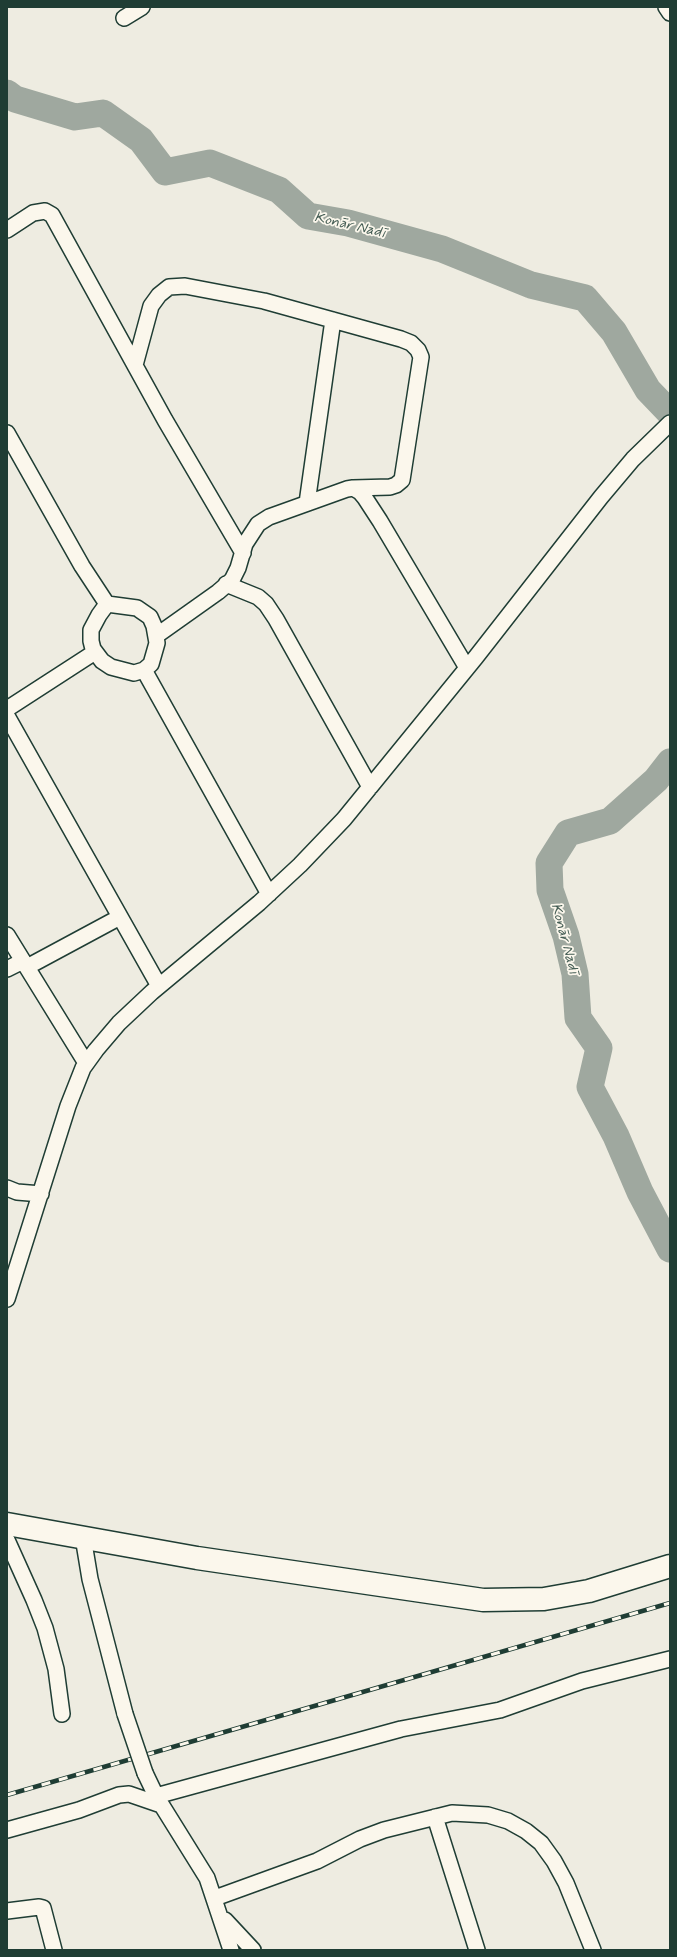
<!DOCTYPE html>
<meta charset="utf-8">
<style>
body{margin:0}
#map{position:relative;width:677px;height:1957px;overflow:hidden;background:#eeece1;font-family:Mynerve,sans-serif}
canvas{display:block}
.frame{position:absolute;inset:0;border:8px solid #1f3d34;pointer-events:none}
</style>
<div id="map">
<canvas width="677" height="1957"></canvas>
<div class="frame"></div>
</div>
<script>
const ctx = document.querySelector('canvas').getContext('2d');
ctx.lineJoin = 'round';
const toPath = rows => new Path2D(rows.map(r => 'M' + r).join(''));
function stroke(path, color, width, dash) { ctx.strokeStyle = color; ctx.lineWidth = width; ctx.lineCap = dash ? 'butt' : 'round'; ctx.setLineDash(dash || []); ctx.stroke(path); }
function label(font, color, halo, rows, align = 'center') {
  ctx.font = font + ' Mynerve,sans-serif'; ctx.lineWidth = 3.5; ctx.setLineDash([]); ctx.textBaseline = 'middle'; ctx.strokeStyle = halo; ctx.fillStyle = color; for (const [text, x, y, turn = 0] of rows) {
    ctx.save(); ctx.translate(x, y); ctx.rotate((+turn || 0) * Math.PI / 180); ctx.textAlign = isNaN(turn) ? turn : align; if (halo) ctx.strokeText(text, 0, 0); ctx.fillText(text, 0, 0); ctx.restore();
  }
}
stroke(toPath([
 [7,93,15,99,75,117,103,113,141,140,165,172,210,163,279,190,308,216,348,223,442,249,531,285,585,298,614,332,648,390,670,413],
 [670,762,656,780,610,821,568,833,549,863,550,890,566,936,575,974,578,1018,599,1048,590,1087,616,1136,640,1192,670,1249]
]), '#9fa89f', 27);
const street = toPath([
 [666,7,670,13],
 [124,18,142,7],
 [7,230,33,213,45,211,52,215,165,420,243,553],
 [135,365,151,306,159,295,169,287,185,286,264,301,401,339,411,343,418,350,421,357,402,480,396,485,390,487,353,488],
 [7,433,82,566,107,604],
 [307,503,333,320],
 [226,584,258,597,266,604,276,619,370,787],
 [107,604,137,608,150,617,154,626,157,643,151,664,144,670,134,673,111,667,102,661,93,649,91,641,91,630,99,615,107,604],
 [156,636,218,592,232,580,238,568,245,544,258,524,269,517,347,489,353,488,360,492,365,498,380,521,467,668],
 [144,670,269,894],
 [7,709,95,652],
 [7,716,159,986],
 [7,935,86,1063],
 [27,967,120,917],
 [7,969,23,961],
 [7,1188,17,1192,41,1194],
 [7,1299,68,1106,83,1068,96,1050,119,1023,152,992,259,903,300,865,344,819,476,657,601,497,633,459,670,423],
 [83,1537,90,1579,125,1714],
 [7,1540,34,1600,45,1628,56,1669,62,1714],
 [145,1773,156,1796,207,1878,231,1950],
 [156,1796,401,1729,500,1710,582,1681,670,1659],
 [435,1817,477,1950],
 [7,1830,79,1810,119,1795,129,1794,161,1805],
 [215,1898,317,1861,360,1839,384,1830,452,1813,488,1815,508,1821,526,1831,541,1843,554,1861,566,1883,593,1950],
 [7,1911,39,1907,43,1908,54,1950],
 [225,1920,253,1950]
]);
const primary = toPath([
 [7,1524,197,1558,483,1600,544,1599,589,1591,670,1566]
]);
stroke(street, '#1f3d34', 18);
stroke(primary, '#1f3d34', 25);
stroke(street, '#fbf7ec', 15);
stroke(primary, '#fbf7ec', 22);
const rail = toPath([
 [7,1795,670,1603]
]);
stroke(rail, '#1f3d34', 4.5);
stroke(rail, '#fbf7ec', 3, [9]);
const streetBridge = toPath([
 [125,1714,145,1773]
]);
stroke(streetBridge, '#1f3d34', 18, []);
stroke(streetBridge, '#fbf7ec', 15);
label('italic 15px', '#455d54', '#fbf7ec', [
 ["Konār Nadī",350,226,13],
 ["Konār Nadī",564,939,75]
]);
</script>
